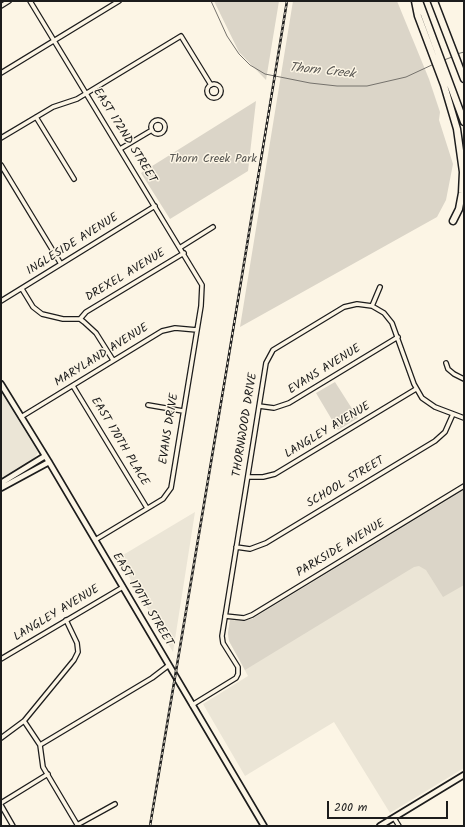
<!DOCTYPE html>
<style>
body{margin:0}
#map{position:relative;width:465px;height:827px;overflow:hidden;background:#fcf5e5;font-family:Kalam,sans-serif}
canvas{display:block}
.frame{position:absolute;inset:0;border:2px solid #1c1c1c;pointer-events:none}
.scale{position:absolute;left:327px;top:801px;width:121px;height:18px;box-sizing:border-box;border:2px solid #1c1c1c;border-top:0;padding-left:5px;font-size:12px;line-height:14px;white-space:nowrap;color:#1c1c1c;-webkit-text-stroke:3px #fcf5e5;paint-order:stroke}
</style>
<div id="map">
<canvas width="465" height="827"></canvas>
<div class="frame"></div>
<div class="scale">200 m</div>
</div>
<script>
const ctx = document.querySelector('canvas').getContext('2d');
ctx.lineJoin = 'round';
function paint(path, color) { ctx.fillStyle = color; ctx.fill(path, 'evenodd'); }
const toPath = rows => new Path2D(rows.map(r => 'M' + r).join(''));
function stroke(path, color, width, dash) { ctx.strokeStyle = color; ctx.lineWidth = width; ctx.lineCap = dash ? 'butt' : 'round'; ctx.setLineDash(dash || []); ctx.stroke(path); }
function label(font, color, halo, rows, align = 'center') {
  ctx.font = font + ' Kalam,sans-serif'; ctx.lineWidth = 3; ctx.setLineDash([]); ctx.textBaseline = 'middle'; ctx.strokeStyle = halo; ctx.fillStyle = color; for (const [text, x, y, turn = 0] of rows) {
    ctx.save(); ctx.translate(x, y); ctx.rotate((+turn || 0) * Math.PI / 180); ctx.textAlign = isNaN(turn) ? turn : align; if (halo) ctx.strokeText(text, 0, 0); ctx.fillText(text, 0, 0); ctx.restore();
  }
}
paint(toPath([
 [1,392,38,452,34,459,1,481],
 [464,490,464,768,390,813,334,722,245,776,203,704,248,676,229,641,228,633,230,620,243,621,252,619],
 [195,512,173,652,118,558]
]), '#ebe5d6');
paint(toPath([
 [214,1,279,1,266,80,239,52],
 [293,1,397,1,429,79,440,112,439,120,453,164,446,200,437,217,240,327],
 [256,101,248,171,170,219,141,173],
 [335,382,358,418,338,430,316,393],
 [464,490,464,585,443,597,426,570,419,566,414,567,245,670,229,641,228,633,230,620,243,621,252,619]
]), '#dbd5c8');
stroke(toPath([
 [211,1,227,36,239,54,250,65,265,74,310,83,337,86,367,86,406,77,434,64],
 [457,54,464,52],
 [444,60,452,57]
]), '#75726c', 1);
const street = toPath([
 [30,1,202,285,201,306,171,488,163,499,95,540],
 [1,6,9,1],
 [1,73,119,1],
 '207 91a7 7 0 1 1 14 0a7 7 0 1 1-14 0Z',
 [36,117,74,179],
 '151 127a7 7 0 1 1 14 0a7 7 0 1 1-14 0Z',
 [1,138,53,107,77,99,181,36,211,85],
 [120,149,152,130],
 [1,165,61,264],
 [181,247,213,227],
 [22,289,33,307,42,314,63,319,80,319,84,322,96,333,113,360],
 [1,301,155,206],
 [372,306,380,287],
 [80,319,86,312,184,253],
 [446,363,448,369,454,374,464,379],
 [73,386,147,508],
 [148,405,183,411],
 [259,406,274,408,289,403,398,337],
 [21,417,162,331,175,328,197,330],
 [248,477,263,477,275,474,416,389],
 [236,547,250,549,266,543,435,441,445,432,453,414],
 [225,616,244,618,252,615,464,486],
 [1,659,123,587],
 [192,705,236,678,238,674,238,667,223,643,222,636,266,363,273,350,344,307,357,304,372,306,384,313,392,323,414,384,422,398,435,407,464,418],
 [24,721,40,745,43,767,78,826],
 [1,738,24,721,74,660,78,652,77,643,66,620],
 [40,745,152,678,169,665],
 [1,803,48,774],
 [1,805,13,826],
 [394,818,399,826],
 [77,825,115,804]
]);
const secondary = toPath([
 [1,384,49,462,264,826],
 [1,483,45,456],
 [1,488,49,462],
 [380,826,464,775]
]);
const highway = toPath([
 [415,1,418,16,444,85,457,129,463,172,462,193,459,209,453,221],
 [419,1,464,122],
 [434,1,464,79]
]);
stroke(street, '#1c1c1c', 6);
stroke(secondary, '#1c1c1c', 8);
stroke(highway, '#1c1c1c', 9);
stroke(street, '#fcf5e5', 3.5);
stroke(secondary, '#fcf5e5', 4.5);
stroke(highway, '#fcf5e5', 6);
const rail = toPath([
 [150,826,226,373,287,1]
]);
stroke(rail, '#1c1c1c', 2.5);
stroke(rail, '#fcf5e5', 1, [3]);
label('12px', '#1c1c1c', '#fcf5e5', [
 ["EAST 172ND STREET",124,136,58],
 ["INGLESIDE AVENUE",73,245,-32],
 ["DREXEL AVENUE",126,276,-31],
 ["MARYLAND AVENUE",102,356,-32],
 ["EVANS AVENUE",325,370,-32],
 ["THORNWOOD DRIVE",246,425,-81],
 ["EVANS DRIVE",170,429,-81],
 ["LANGLEY AVENUE",328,431,-31],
 ["EAST 170TH PLACE",119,442,59],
 ["SCHOOL STREET",346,483,-31],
 ["PARKSIDE AVENUE",341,549,-31],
 ["EAST 170TH STREET",142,600,59],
 ["LANGLEY AVENUE",57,614,-31]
]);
label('12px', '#555450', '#fcf5e5', [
 ["Thorn Creek Park",213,160]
]);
label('italic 13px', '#575551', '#fcf5e5', [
 ["Thorn Creek",322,72,6]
]);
</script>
